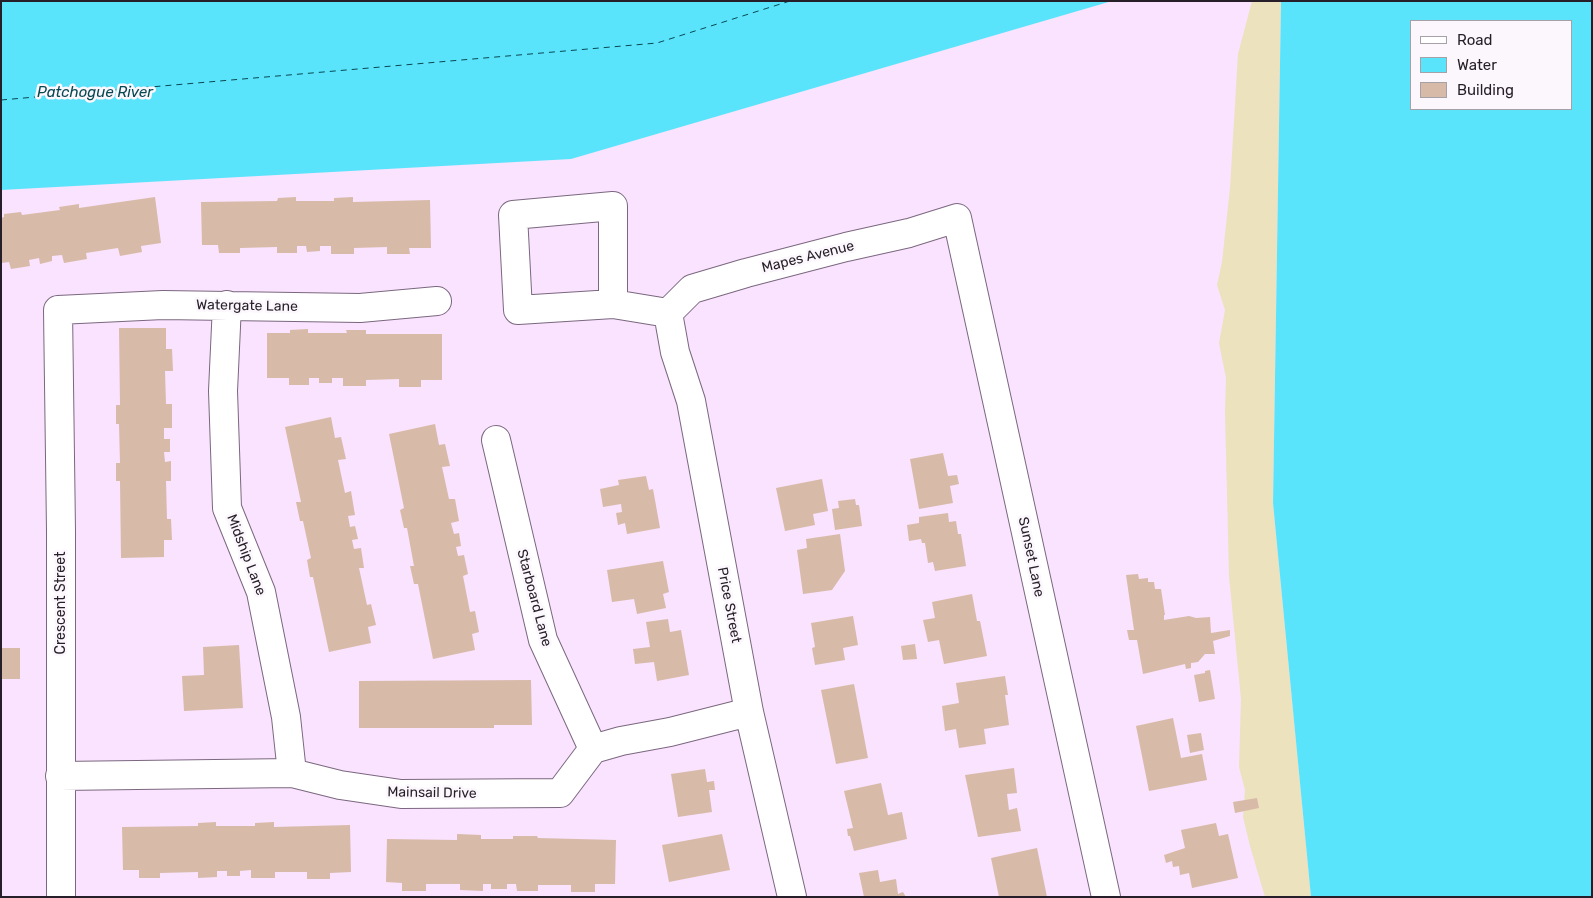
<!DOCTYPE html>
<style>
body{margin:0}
#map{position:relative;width:1593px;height:898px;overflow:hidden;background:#f9e3fe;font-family:Rubik,sans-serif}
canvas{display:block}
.frame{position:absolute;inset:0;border:2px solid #261e28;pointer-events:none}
.legend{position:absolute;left:1410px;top:20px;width:162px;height:90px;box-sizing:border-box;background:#fbf7fc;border:1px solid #a6a0a7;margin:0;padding:6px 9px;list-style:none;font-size:15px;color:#261e28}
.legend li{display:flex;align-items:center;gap:10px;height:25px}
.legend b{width:25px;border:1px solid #a6a0a7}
</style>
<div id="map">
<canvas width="1593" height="898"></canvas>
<div class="frame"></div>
<ul class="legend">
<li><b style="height:6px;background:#fff"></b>Road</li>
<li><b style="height:14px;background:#5ae4fc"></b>Water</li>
<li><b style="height:14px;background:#d8baa8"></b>Building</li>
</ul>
</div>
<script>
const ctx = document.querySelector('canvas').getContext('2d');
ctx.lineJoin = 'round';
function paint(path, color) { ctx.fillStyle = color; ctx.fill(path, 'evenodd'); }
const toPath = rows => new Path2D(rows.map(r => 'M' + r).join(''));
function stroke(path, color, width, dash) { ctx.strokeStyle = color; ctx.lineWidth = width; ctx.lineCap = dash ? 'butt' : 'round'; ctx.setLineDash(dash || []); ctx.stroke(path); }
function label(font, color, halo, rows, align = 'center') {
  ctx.font = font + ' Rubik,sans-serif'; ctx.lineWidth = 5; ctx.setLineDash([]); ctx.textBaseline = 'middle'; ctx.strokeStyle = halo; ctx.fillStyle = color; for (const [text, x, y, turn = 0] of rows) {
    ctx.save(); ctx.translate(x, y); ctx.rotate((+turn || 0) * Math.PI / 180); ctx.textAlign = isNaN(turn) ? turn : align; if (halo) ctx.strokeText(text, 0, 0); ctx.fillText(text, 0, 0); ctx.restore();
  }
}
paint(toPath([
 [1252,1,1281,1,1273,503,1311,897,1265,897,1250,846,1243,817,1245,790,1239,767,1241,699,1229,576,1225,412,1226,378,1219,343,1225,310,1217,285,1222,262,1230,188,1238,54]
]), '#ece2bd');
paint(toPath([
 [1,1,1112,1,571,159,1,190],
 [1281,1,1592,1,1592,897,1311,897,1273,503],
 [1412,21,1572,21,1572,109,1412,109]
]), '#5ae4fc');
stroke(toPath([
 [1,100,657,43,790,1]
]), '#084852', 1, [6, 5]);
paint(toPath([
 [155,197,161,243,141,246,142,252,120,256,118,248,86,253,87,259,64,263,62,255,52,256,52,261,40,264,39,258,29,260,30,266,11,269,9,262,1,263,1,218,4,217,4,214,21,212,22,215,60,210,59,207,79,204,79,208],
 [296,197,296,201,334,201,334,198,353,197,353,202,430,200,431,248,409,248,410,254,387,254,387,247,354,248,354,254,331,254,331,246,320,246,320,251,307,252,306,246,297,246,297,253,277,253,277,247,240,248,240,253,219,253,218,245,202,245,201,202,277,201,278,198],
 [119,328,166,328,166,349,172,349,173,371,165,371,166,404,172,404,172,428,164,428,164,439,170,439,170,452,164,452,165,462,171,461,171,481,166,481,167,519,171,519,172,540,164,540,164,557,121,558,120,481,116,481,116,463,120,463,119,424,116,424,116,405,120,405],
 [308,329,308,333,347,333,346,330,366,330,366,334,442,334,442,380,421,380,421,387,399,387,399,379,366,380,366,386,343,386,343,378,332,378,332,383,319,383,319,378,309,378,309,385,289,385,289,378,267,378,267,333,290,333,290,330],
 [331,417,335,438,341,437,346,459,338,460,345,493,351,491,355,515,348,516,350,527,355,526,358,539,352,540,354,549,361,548,364,568,359,568,367,605,371,604,376,625,368,627,371,643,329,652,313,577,310,577,307,560,311,558,303,521,300,521,296,502,301,502,285,427],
 [435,424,439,445,445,444,450,466,442,467,449,499,455,499,459,521,451,523,454,534,459,533,461,546,456,547,458,556,464,555,468,574,463,576,470,612,475,611,479,632,472,634,475,650,433,659,418,584,414,584,410,566,414,566,407,528,404,528,400,510,404,508,389,434],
 [943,453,948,476,957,475,959,484,950,486,953,503,919,509,910,459],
 [646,476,649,490,653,489,660,528,627,534,625,523,618,525,616,513,622,512,621,504,603,507,600,489,619,485,618,480],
 [822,479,828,511,813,514,815,525,785,531,776,488],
 [855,499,856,505,859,505,862,526,835,530,832,509,839,508,838,501],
 [948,513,949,522,956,521,958,534,961,534,966,566,935,571,933,562,928,563,925,543,922,543,921,539,909,541,907,525,919,523,919,517],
 [840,534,845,571,832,590,803,594,797,550,807,548,806,539],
 [663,561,669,592,663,594,666,608,637,614,634,599,612,602,607,570],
 [1138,574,1139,579,1148,578,1148,582,1154,582,1155,589,1161,589,1165,615,1164,615,1164,620,1189,616,1196,618,1210,617,1211,633,1230,630,1230,636,1213,641,1215,654,1205,654,1198,662,1191,663,1191,668,1186,669,1185,664,1143,674,1137,640,1129,640,1127,630,1134,630,1126,575],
 [972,594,977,621,980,621,987,656,944,664,939,640,928,642,923,620,935,618,932,602],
 [853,616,858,645,843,648,845,660,815,665,812,648,815,647,811,623],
 [668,619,670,632,681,630,689,675,657,681,654,662,635,664,633,649,650,647,646,622],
 [915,644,917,659,903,660,901,646],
 [239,645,243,708,184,711,182,676,204,675,203,647],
 [1,648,20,648,20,679,1,679],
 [1210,670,1215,699,1199,702,1194,675,1205,673,1205,671],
 [1005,676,1008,695,1005,695,1009,725,984,729,986,744,959,748,956,729,945,731,942,706,959,703,956,683],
 [531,680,532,725,494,725,494,728,359,728,359,681],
 [854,684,868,758,836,764,821,690],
 [1173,718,1181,758,1202,754,1207,780,1149,791,1136,726],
 [1201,733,1204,750,1190,753,1187,735],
 [1014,768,1017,793,1007,794,1009,810,1017,808,1021,831,978,837,965,775],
 [705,769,707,782,714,781,715,790,709,790,712,812,678,817,671,774],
 [881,783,888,815,902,812,907,839,854,851,850,836,848,836,847,829,853,828,844,791],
 [1257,798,1259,808,1235,813,1233,802],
 [216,822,216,826,255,826,255,823,274,822,274,827,350,825,351,872,330,873,330,879,307,879,307,872,275,872,275,878,251,878,251,870,240,871,240,876,227,876,227,871,217,871,217,877,198,878,198,872,160,873,160,878,139,878,139,870,123,870,122,827,198,826,198,823],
 [1216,823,1219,836,1228,834,1238,878,1192,888,1189,873,1180,875,1179,866,1173,867,1172,861,1166,863,1164,855,1185,848,1181,830],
 [457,834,481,835,481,839,513,839,513,836,537,836,538,838,616,840,615,884,595,884,595,892,571,892,571,885,538,885,538,891,517,891,516,884,507,884,507,889,491,889,491,884,483,884,483,891,460,890,460,884,426,884,426,891,402,891,402,883,386,882,387,839,457,840],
 [722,834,730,870,669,882,662,845],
 [1037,848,1047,897,999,897,991,858],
 [878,870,880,882,896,879,898,894,903,892,906,897,864,897,859,873]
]), '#d8baa8');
const minor = toPath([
 [613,304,613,206,513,215,518,310,613,304,668,313],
 [227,305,223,391,227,508,261,592,286,717,292,773],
 [668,313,692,289,746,273,846,247,909,233,957,218,1106,897],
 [668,313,675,352,691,401,749,712,792,897],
 [496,440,543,640,593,749],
 [60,776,292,773,340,785,401,794,560,793,593,749,621,741,670,732,749,712],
 [61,897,61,531,58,310,163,305,360,308,437,301]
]);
stroke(minor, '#7b677f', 30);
stroke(minor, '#fff', 28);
label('14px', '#261e28', '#fbf7fc', [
 ["Mapes Avenue",808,257,-14],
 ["Watergate Lane",247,306,1],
 ["Midship Lane",246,555,69],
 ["Sunset Lane",1031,557,78],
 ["Starboard Lane",534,598,75],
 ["Crescent Street",61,603,-90],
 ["Price Street",729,605,79],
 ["Mainsail Drive",432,793,1]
]);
label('italic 15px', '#084852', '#fbf7fc', [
 ["Patchogue River",95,93]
]);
</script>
